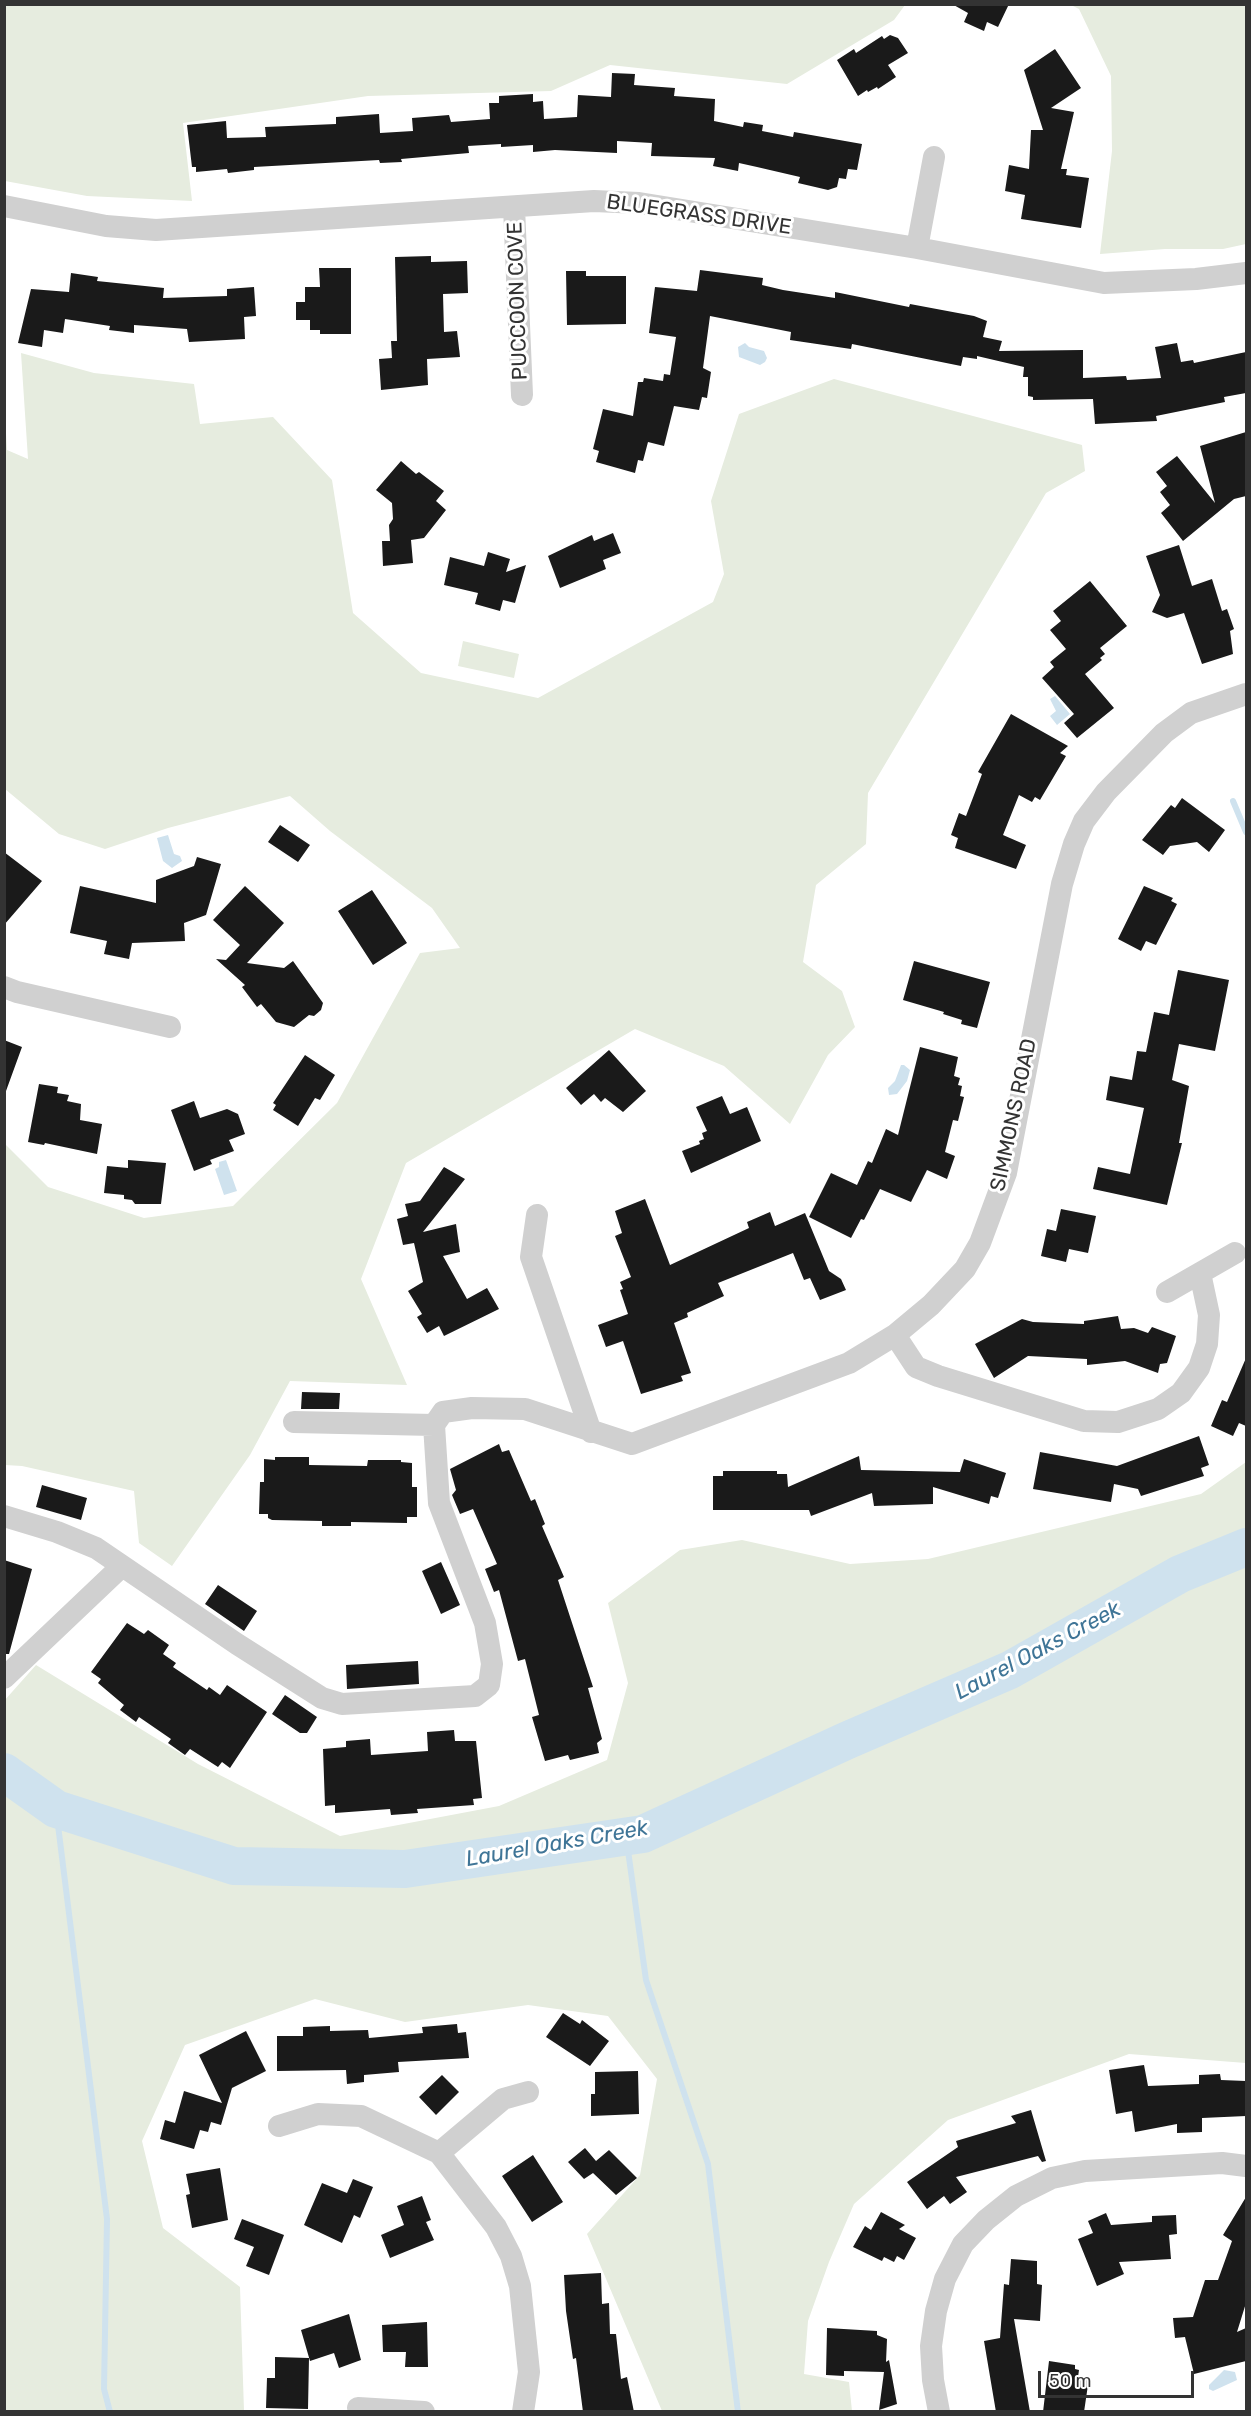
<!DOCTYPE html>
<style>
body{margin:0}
#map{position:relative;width:1251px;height:2416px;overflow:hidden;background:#fff;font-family:Rubik,sans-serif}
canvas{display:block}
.frame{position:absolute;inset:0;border:6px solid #333;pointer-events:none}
.scale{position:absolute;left:1038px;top:2371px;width:156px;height:27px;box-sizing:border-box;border:3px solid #333;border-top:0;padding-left:8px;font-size:18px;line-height:21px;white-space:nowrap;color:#333;-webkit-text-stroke:4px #fff;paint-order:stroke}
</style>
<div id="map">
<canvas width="1251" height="2416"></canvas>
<div class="frame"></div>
<div class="scale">50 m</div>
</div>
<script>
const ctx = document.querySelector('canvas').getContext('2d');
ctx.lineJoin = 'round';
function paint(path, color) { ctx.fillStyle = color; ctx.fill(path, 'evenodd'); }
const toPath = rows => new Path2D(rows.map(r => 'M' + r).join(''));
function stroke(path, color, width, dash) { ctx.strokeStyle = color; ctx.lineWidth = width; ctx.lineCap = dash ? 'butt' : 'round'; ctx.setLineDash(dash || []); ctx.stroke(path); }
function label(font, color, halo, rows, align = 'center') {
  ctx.font = font + ' Rubik,sans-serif'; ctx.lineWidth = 6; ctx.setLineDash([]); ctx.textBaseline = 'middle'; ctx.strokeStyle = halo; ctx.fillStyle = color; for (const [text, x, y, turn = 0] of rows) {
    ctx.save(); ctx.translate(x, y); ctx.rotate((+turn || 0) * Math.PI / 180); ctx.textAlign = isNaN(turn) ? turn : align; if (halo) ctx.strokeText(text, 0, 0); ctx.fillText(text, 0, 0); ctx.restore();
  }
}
paint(toPath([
 [4,5,5,4,905,5,894,20,787,84,610,65,551,91,368,96,183,123,192,201,87,196,5,181],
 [1071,5,1246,5,1246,244,1223,249,1165,249,1100,254,1112,151,1111,76,1079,9],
 [21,353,94,373,194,384,200,424,273,417,332,480,353,613,421,673,538,698,713,602,724,574,711,501,739,414,834,379,1082,445,1085,471,1046,493,868,793,866,844,816,885,803,962,842,991,855,1027,828,1055,790,1124,724,1066,635,1029,406,1163,361,1279,407,1385,290,1381,250,1455,172,1566,139,1543,134,1491,22,1466,5,1465,5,1144,48,1187,144,1218,233,1206,337,1103,420,953,460,948,432,908,330,831,290,796,168,828,105,849,59,834,5,789,4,399,7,450,28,459],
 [463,641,519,654,514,678,458,666],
 [1246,1462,1246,2063,1129,2054,948,2120,854,2204,829,2262,808,2321,804,2374,849,2382,852,2411,662,2411,587,2234,640,2175,657,2079,608,2016,528,2005,405,2022,315,1999,185,2045,142,2141,163,2228,240,2287,244,2411,5,2411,4,1701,36,1665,198,1764,340,1836,499,1806,607,1760,628,1683,608,1603,680,1550,742,1540,850,1564,928,1559,1201,1494]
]), '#e6ecdf');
paint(toPath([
 [745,343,749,347,764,351,767,358,765,362,760,365,739,357,738,347],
 [1055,696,1070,714,1057,725,1050,716,1056,711,1050,699],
 [168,835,174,854,180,856,182,861,172,868,163,861,157,838],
 [901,1065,904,1065,910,1070,907,1081,897,1094,889,1095,888,1088,895,1081],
 [226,1160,237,1191,224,1195,215,1169,219,1167,219,1162],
 [1224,2370,1235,2372,1237,2380,1213,2391,1209,2389,1209,2385]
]), '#cfe2ee');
stroke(toPath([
 [1233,801,1246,832],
 [56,1809,107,2219,104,2389,110,2412],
 [626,1836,646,1980,708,2164,738,2412]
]), '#cfe2ee', 6);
stroke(toPath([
 [4,1772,56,1809,234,1866,405,1869,643,1834,848,1740,1010,1670,1180,1574,1246,1547]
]), '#cfe2ee', 38);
paint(toPath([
 [952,4,1009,4,998,27,987,22,984,31,964,22,968,13],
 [890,35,898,38,908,53,888,65,896,77,878,89,877,87,868,92,867,90,858,96,837,60,854,49,856,53,882,36,884,39],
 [1055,49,1081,88,1051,108,1074,112,1061,169,1067,169,1066,175,1089,178,1081,228,1021,219,1025,195,1005,191,1009,165,1029,169,1031,130,1043,130,1024,70],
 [612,73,635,74,634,85,675,88,674,96,715,99,714,121,743,127,744,122,763,125,762,131,793,137,794,132,862,144,857,170,848,169,846,179,839,178,837,187,828,190,798,183,800,177,757,167,739,163,738,171,713,166,715,158,651,156,652,143,617,141,617,153,555,150,533,152,533,145,501,147,501,144,468,146,469,153,401,159,402,162,380,163,379,160,254,167,254,170,228,173,227,169,196,172,196,167,192,167,187,125,226,121,227,138,266,137,265,127,336,124,336,117,379,114,380,133,413,131,412,118,449,115,451,122,490,119,489,103,499,103,499,96,533,94,533,102,543,101,544,119,577,117,578,95,611,97],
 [431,256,431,262,467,261,468,293,443,294,444,332,457,331,460,357,427,359,428,385,381,390,379,359,392,358,391,341,397,341,395,257],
 [319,268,351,268,351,334,320,334,320,330,310,330,310,320,296,320,296,302,305,302,305,287,320,287],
 [700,270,763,278,762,285,783,290,835,298,835,292,909,307,910,304,974,316,987,321,983,337,1002,341,999,351,1083,350,1083,378,1126,376,1127,380,1161,378,1155,347,1177,343,1181,362,1193,360,1194,363,1246,352,1246,393,1224,397,1225,402,1156,416,1157,421,1095,424,1093,399,1033,400,1033,397,1028,396,1028,377,1023,377,1024,367,977,356,977,359,963,357,961,366,852,344,851,349,790,340,791,332,710,316,703,368,711,372,707,398,702,397,699,410,674,406,664,446,648,442,643,461,638,460,635,473,596,462,599,451,593,449,603,409,633,416,638,382,643,382,644,378,663,381,664,374,670,375,676,337,649,333,655,287,697,291],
 [566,271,586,271,586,276,626,276,626,324,567,325],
 [71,273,98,277,97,281,164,288,163,298,227,296,227,289,254,287,256,316,244,317,245,339,189,342,187,329,134,325,134,333,109,330,110,326,65,319,63,333,44,330,42,347,18,343,31,289,69,292],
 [1246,432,1246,496,1234,499,1183,541,1161,513,1170,505,1160,492,1167,486,1156,472,1177,456,1215,503,1200,446],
 [401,461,416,474,419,472,444,491,436,501,446,510,424,538,411,540,413,563,383,566,382,541,390,541,389,525,393,519,392,503,376,490],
 [613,533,621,553,603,560,606,569,560,588,548,556,592,535,594,541],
 [1179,545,1192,586,1212,579,1222,611,1227,609,1234,629,1230,631,1233,654,1202,664,1184,613,1167,618,1152,612,1160,595,1146,556],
 [488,552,510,559,506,572,526,565,515,603,503,600,500,611,475,604,478,593,444,585,450,557,484,566],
 [1090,581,1127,626,1100,648,1105,654,1100,658,1102,660,1085,674,1114,708,1077,738,1064,723,1074,714,1042,678,1054,667,1050,662,1066,649,1050,630,1061,621,1053,611],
 [1011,714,1068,746,1060,753,1066,756,1040,800,1035,797,1032,802,1019,795,1003,835,1026,845,1016,869,955,848,958,838,951,835,959,813,966,816,982,774,978,772],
 [1182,798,1225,830,1209,852,1197,842,1170,846,1163,855,1142,840,1171,805,1175,808],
 [280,825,310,845,298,862,268,842],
 [4,852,42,881,4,925],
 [197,857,221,864,206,915,184,923,185,941,132,943,129,959,104,954,107,941,70,933,80,886,156,903,156,880,194,866],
 [245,886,284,923,247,963,284,968,293,961,323,1003,321,1010,314,1016,309,1015,294,1027,276,1022,261,1004,257,1007,242,987,245,985,216,959,226,960,240,945,213,920],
 [1144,886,1173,898,1171,901,1177,904,1156,945,1146,941,1141,951,1118,939],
 [372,890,407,943,373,965,338,911],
 [914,961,990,982,977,1028,961,1024,962,1020,943,1014,944,1012,903,1000],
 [1178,970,1229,980,1215,1051,1179,1044,1172,1080,1189,1086,1179,1143,1182,1143,1167,1205,1093,1189,1098,1167,1130,1174,1144,1108,1106,1100,1110,1076,1132,1080,1137,1051,1146,1052,1154,1012,1169,1015],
 [4,1040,22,1047,6,1091,4,1090],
 [920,1047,958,1057,954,1076,960,1078,958,1085,962,1086,960,1096,964,1097,958,1121,953,1120,945,1152,955,1156,947,1179,927,1170,911,1202,880,1189,864,1220,861,1219,851,1238,809,1217,831,1173,857,1185,868,1161,872,1163,886,1129,898,1135],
 [609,1050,646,1091,623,1112,605,1098,601,1102,594,1094,581,1105,566,1088],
 [305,1055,335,1075,320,1100,315,1098,298,1126,273,1110,276,1105,273,1103],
 [39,1084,58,1087,57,1093,69,1095,67,1101,81,1104,80,1120,102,1124,97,1154,45,1143,44,1145,28,1142],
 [722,1096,730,1114,747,1107,761,1141,691,1173,682,1151,700,1144,699,1141,704,1139,702,1133,707,1131,696,1107],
 [194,1101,200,1118,227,1109,238,1114,245,1134,229,1140,234,1151,210,1160,212,1164,194,1171,171,1110],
 [128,1160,166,1163,161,1204,135,1204,132,1200,124,1199,124,1195,104,1193,107,1166,128,1168],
 [444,1167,465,1179,423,1232,456,1224,460,1252,443,1256,467,1299,487,1288,499,1309,444,1336,439,1326,427,1333,417,1317,422,1314,408,1291,423,1282,414,1243,403,1245,397,1219,408,1216,405,1204,420,1201],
 [645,1199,670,1265,749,1228,747,1222,770,1212,775,1226,805,1213,829,1271,841,1279,846,1290,820,1300,810,1278,804,1280,793,1253,718,1283,724,1296,687,1313,688,1317,674,1323,691,1373,681,1376,683,1381,641,1394,623,1341,606,1347,598,1325,628,1314,620,1290,623,1289,620,1282,631,1277,615,1236,622,1233,615,1211],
 [1061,1209,1096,1216,1088,1253,1069,1249,1066,1262,1041,1256,1047,1229,1056,1231],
 [1118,1316,1121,1329,1134,1328,1148,1333,1152,1327,1176,1336,1167,1363,1160,1364,1158,1373,1125,1361,1087,1365,1087,1359,1028,1356,994,1378,975,1344,1022,1319,1033,1322,1084,1324,1084,1321],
 [1246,1358,1246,1426,1239,1423,1233,1436,1211,1426,1222,1400,1227,1402],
 [302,1392,340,1393,339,1409,301,1409],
 [1199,1436,1209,1465,1201,1468,1204,1476,1141,1496,1138,1489,1114,1484,1111,1502,1033,1489,1040,1452,1117,1466],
 [499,1444,502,1452,509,1450,531,1501,535,1499,545,1524,542,1526,564,1577,558,1580,593,1687,588,1688,602,1739,597,1743,599,1753,570,1760,568,1755,545,1761,532,1717,539,1715,525,1659,518,1661,499,1590,494,1592,485,1569,497,1564,473,1509,460,1514,452,1495,456,1490,450,1469],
 [859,1456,861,1470,960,1472,964,1459,1006,1473,998,1498,991,1496,989,1504,933,1487,933,1504,874,1506,872,1493,811,1516,809,1510,713,1510,713,1476,723,1476,723,1471,777,1471,777,1474,787,1474,788,1487],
 [275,1457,309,1457,309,1465,367,1466,368,1460,401,1460,401,1462,412,1463,412,1487,417,1487,417,1517,407,1517,407,1523,351,1522,351,1526,322,1526,322,1521,272,1520,268,1518,268,1514,259,1514,260,1482,264,1482,264,1459,275,1460],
 [42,1485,87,1498,81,1520,36,1507],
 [4,1560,32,1569,9,1654,4,1654],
 [441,1562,460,1605,441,1614,422,1571],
 [218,1585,257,1611,244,1631,205,1604],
 [127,1623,144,1634,148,1630,169,1645,163,1654,176,1663,173,1667,207,1690,209,1687,220,1695,227,1685,267,1712,230,1768,222,1762,218,1767,190,1749,185,1755,168,1743,171,1739,139,1717,136,1722,120,1710,124,1705,98,1683,101,1679,91,1672],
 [418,1661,419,1684,347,1689,346,1665],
 [285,1695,317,1717,307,1733,300,1733,272,1714],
 [454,1730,455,1741,476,1741,482,1798,473,1799,474,1805,417,1809,418,1813,391,1815,390,1809,335,1813,335,1805,325,1806,323,1749,346,1747,346,1741,370,1739,371,1755,428,1751,427,1732],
 [563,2013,580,2024,582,2020,609,2041,590,2066,546,2037],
 [457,2024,458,2033,466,2032,469,2058,398,2062,399,2072,364,2075,364,2082,347,2084,346,2070,277,2071,277,2036,303,2036,303,2027,330,2026,330,2031,368,2030,369,2038,423,2033,422,2027],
 [246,2031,266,2071,232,2088,221,2125,211,2122,208,2132,200,2130,194,2149,160,2139,165,2120,175,2123,184,2091,222,2103,199,2055],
 [1144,2065,1148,2086,1199,2084,1199,2075,1220,2074,1221,2080,1246,2081,1246,2116,1202,2118,1202,2132,1177,2133,1177,2124,1135,2132,1132,2111,1116,2114,1109,2070],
 [638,2071,639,2114,591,2116,591,2094,595,2094,595,2072],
 [442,2075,459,2092,436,2115,419,2097],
 [1031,2110,1046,2161,1042,2162,1038,2156,956,2177,967,2192,950,2204,944,2196,927,2209,907,2182,958,2147,956,2141,1016,2123,1011,2116],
 [585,2148,596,2161,609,2150,637,2178,616,2195,593,2173,584,2179,568,2162],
 [533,2155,563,2202,532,2222,502,2176],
 [220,2168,228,2220,192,2228,186,2195,190,2194,186,2174],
 [353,2179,373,2187,360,2218,354,2215,342,2243,304,2225,322,2183,347,2193],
 [422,2196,431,2220,426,2222,434,2240,390,2258,381,2235,404,2225,397,2206],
 [1246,2197,1246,2303,1237,2332,1246,2328,1246,2361,1194,2374,1185,2337,1175,2338,1173,2318,1193,2317,1205,2280,1218,2280,1232,2241,1223,2235],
 [881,2212,905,2225,899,2229,916,2238,904,2260,897,2256,894,2262,884,2257,882,2261,853,2247,865,2226,871,2230],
 [1106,2213,1111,2225,1152,2222,1152,2216,1176,2215,1177,2234,1169,2235,1171,2259,1119,2262,1124,2274,1097,2286,1078,2239,1093,2233,1088,2221],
 [242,2219,284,2235,269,2275,246,2266,254,2247,234,2239],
 [1011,2259,1037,2261,1037,2284,1042,2285,1040,2321,1014,2319,1030,2412,996,2412,984,2341,1000,2338,1004,2284,1009,2285],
 [601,2273,602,2304,609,2303,610,2334,616,2334,621,2379,627,2377,634,2412,583,2412,576,2358,573,2359,566,2311,564,2275],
 [349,2314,361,2360,339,2368,334,2353,310,2361,301,2330],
 [427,2322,428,2367,405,2367,406,2352,383,2352,382,2325],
 [827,2328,877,2331,877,2335,887,2339,886,2362,889,2360,897,2404,879,2410,884,2372,844,2371,844,2376,826,2375],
 [275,2357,309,2358,308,2409,266,2408,267,2378,275,2378],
 [1049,2361,1075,2365,1075,2369,1079,2370,1078,2377,1089,2378,1084,2412,1043,2412]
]), '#1a1a1a');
stroke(toPath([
 [4,206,106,226,156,230,594,201,639,203,917,248,1104,283,1196,279,1246,273],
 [514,207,522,395],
 [917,248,934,157],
 [4,987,17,992,170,1027],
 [537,1215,531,1257,591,1432],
 [1167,1292,1235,1253],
 [895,1335,916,1367,938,1376,1084,1421,1118,1422,1158,1409,1181,1393,1199,1368,1207,1344,1209,1315,1200,1273],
 [294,1422,434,1425],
 [4,1516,57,1532,96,1548,237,1644,322,1698,342,1704,475,1696,489,1685,492,1664,485,1623,439,1503,434,1425,443,1412,472,1408,525,1409,632,1444,849,1363,895,1335,931,1305,965,1269,980,1243,1006,1173,1062,884,1074,844,1084,821,1106,792,1164,733,1191,713,1246,694],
 [4,1678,122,1566],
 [279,2126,318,2114,361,2116,439,2153,496,2227,511,2256,520,2286,529,2372,523,2412],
 [439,2153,503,2099,528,2092],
 [358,2408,424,2412],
 [939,2412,933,2380,931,2346,936,2311,945,2279,963,2244,986,2220,1016,2196,1052,2178,1085,2171,1222,2163,1246,2166]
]), '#d0d0d0', 22);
label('21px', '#333', '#fff', [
 ["BLUEGRASS DRIVE",699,215,8],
 ["PUCCOON COVE",518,301,-92],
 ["SIMMONS ROAD",1014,1115,-78]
]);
label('italic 22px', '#3f7597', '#fff', [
 ["Laurel Oaks Creek",1038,1651,-28],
 ["Laurel Oaks Creek",557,1844,-10]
]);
</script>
